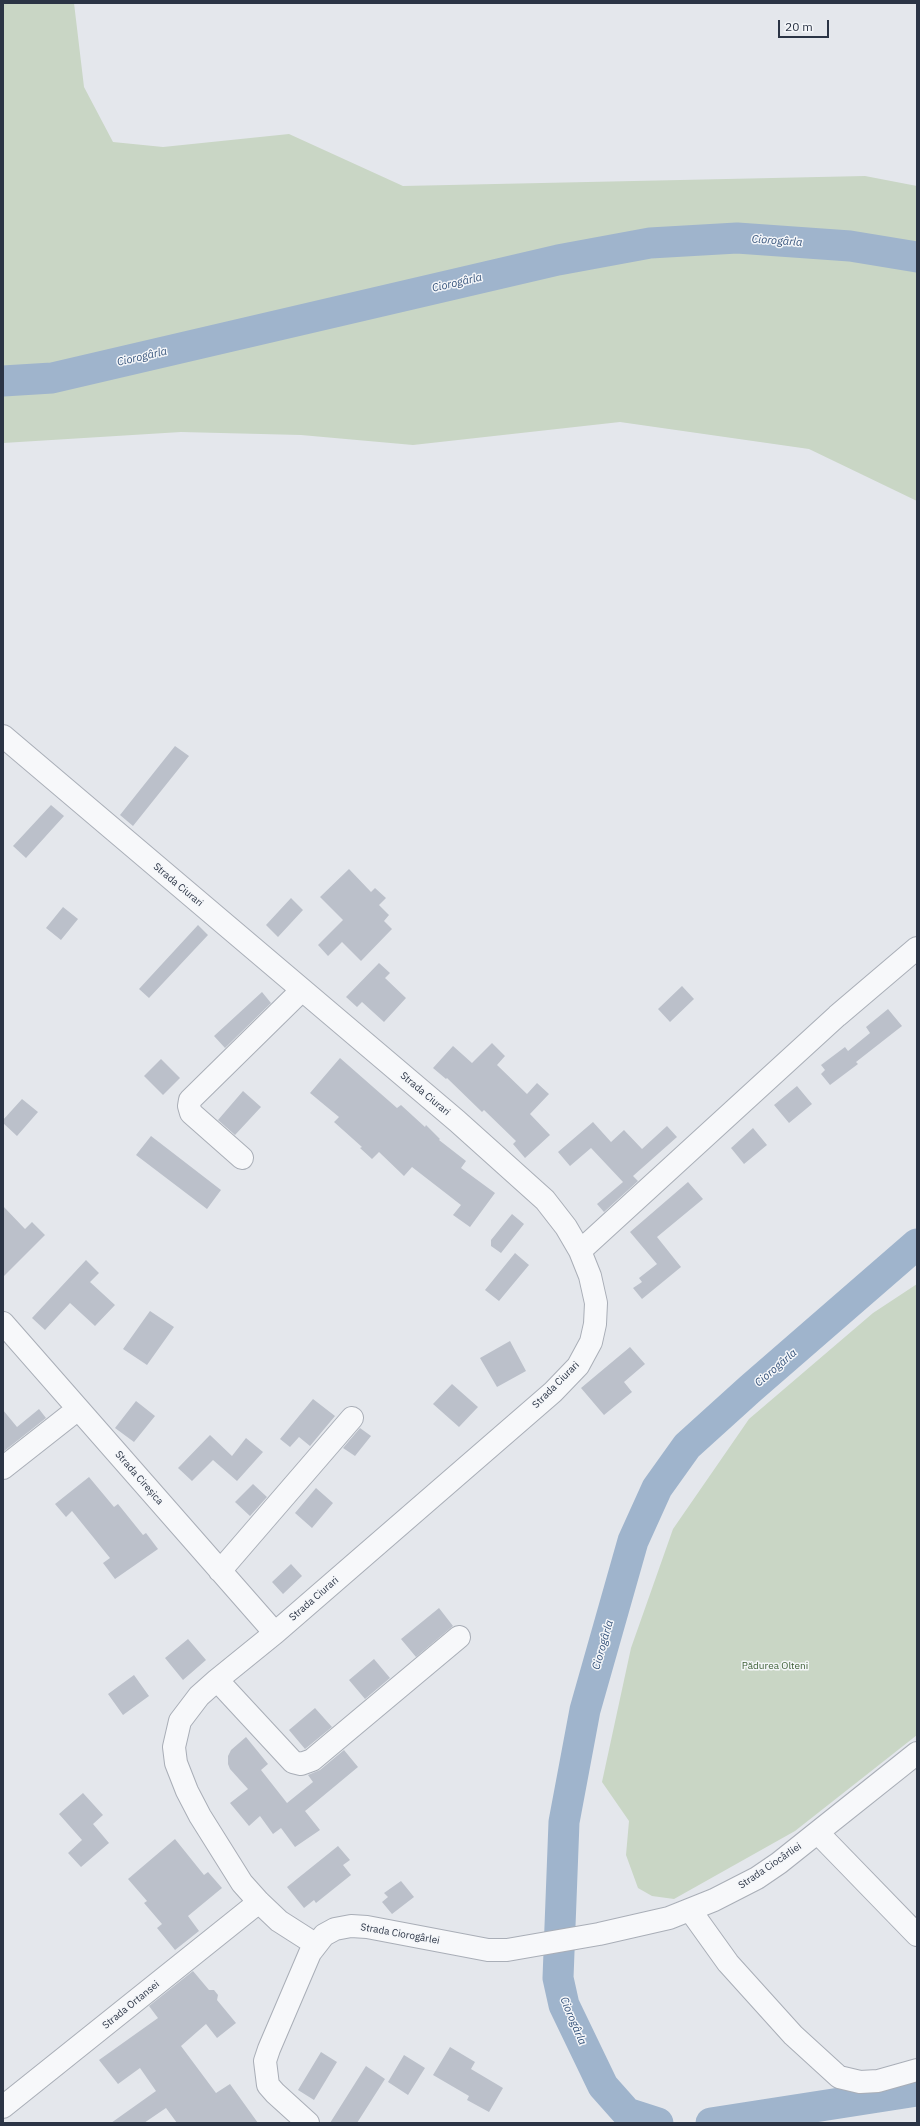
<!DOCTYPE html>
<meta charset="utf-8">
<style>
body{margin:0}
#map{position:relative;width:920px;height:2126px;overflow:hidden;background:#e4e7ec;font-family:"IBM Plex Sans",sans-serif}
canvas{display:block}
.frame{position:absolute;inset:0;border:4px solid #2b3445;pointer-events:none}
.scale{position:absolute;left:778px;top:20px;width:51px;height:18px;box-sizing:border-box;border:2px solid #2b3445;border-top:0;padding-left:5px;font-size:12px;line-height:14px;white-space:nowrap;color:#2b3445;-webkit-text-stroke:3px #f4f6f9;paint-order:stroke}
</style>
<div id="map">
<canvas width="920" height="2126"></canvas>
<div class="frame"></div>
<div class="scale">20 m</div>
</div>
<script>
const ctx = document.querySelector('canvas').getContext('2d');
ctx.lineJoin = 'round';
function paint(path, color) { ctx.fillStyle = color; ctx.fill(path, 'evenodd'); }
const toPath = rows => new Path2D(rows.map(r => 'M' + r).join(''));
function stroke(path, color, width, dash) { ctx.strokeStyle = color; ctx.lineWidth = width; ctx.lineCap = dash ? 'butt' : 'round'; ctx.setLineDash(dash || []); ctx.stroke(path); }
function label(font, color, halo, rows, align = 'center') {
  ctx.font = font + ' "IBM Plex Sans",sans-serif'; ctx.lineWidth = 3; ctx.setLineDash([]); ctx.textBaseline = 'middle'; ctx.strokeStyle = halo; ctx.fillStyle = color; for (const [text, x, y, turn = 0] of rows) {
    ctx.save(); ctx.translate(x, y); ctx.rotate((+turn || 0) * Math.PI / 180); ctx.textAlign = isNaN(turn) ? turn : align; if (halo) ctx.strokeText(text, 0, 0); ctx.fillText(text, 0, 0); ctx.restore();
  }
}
paint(toPath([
 [3,3,74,3,84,87,113,142,163,147,289,134,403,186,865,176,917,186,917,501,809,449,620,422,413,445,301,435,181,432,3,443],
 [917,1284,917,1735,795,1831,674,1899,652,1896,638,1888,626,1855,629,1821,602,1782,631,1648,673,1529,749,1419,873,1313]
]), '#c9d6c5');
stroke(toPath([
 [3,381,52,378,558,260,650,243,737,238,850,246,917,257],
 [658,2123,627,2113,603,2086,564,2005,558,1978,564,1822,585,1710,633,1541,657,1488,687,1446,750,1389,917,1244],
 [711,2123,917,2091]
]), '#9fb4cc', 31);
paint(toPath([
 [175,746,189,756,133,826,120,815],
 [51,805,64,816,26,858,13,846],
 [349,869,371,892,375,888,386,898,379,905,389,915,384,921,392,929,361,961,342,942,328,956,318,945,343,920,320,897],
 [291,898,303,910,278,937,266,925],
 [63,907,78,919,61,940,46,928],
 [198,925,208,935,149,998,139,989],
 [379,963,390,973,385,978,406,998,384,1022,362,1002,357,1007,346,997],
 [682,986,694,999,670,1022,658,1009],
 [262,992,271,1003,225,1048,214,1036],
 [888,1009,902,1026,856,1062,858,1064,830,1085,821,1074,825,1070,821,1065,845,1047,848,1051,870,1033,866,1027],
 [492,1043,505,1056,497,1065,527,1094,537,1083,549,1094,530,1114,550,1135,525,1158,513,1144,516,1141,484,1110,482,1112,447,1078,446,1079,433,1068,453,1046,472,1063],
 [340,1058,397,1108,401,1105,425,1127,426,1125,440,1139,439,1140,466,1161,461,1168,495,1193,470,1227,453,1215,461,1205,412,1167,404,1176,379,1152,372,1159,360,1148,362,1147,334,1122,339,1117,310,1093],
 [161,1059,180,1078,163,1095,144,1076],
 [797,1086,812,1104,789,1123,774,1105],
 [243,1091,261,1107,235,1135,218,1120],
 [22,1099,38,1112,17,1136,3,1123,3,1120],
 [593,1122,611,1142,624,1130,642,1149,667,1126,677,1137,633,1176,638,1181,604,1212,597,1204,623,1182,591,1148,570,1166,558,1152],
 [753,1128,767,1145,744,1164,731,1148],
 [151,1136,221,1190,207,1209,136,1155],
 [688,1182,703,1199,657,1237,681,1267,642,1299,633,1288,642,1282,639,1278,657,1264,630,1232],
 [3,1206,25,1229,32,1222,45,1235,3,1277],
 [512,1214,524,1224,501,1253,491,1246,491,1240],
 [515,1253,529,1265,499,1301,485,1290],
 [86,1260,99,1273,90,1282,115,1305,95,1326,70,1303,45,1330,32,1318],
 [150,1311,174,1327,147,1365,123,1349],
 [510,1341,526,1371,497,1387,480,1358],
 [630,1347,645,1364,624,1382,632,1392,604,1415,581,1388],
 [452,1384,478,1407,459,1427,433,1404],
 [313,1399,335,1416,310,1446,299,1437,290,1447,280,1439],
 [136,1401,155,1416,134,1442,115,1428],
 [39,1409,46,1418,3,1452,3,1410,17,1427],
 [360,1428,371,1436,355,1456,343,1448],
 [210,1435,232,1456,246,1438,263,1452,237,1481,213,1460,192,1481,178,1468],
 [89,1477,114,1507,118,1504,143,1535,146,1533,158,1549,115,1579,103,1563,110,1558,72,1511,66,1517,55,1504],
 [253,1484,267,1497,250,1516,235,1502],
 [316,1488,333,1503,312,1528,295,1513],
 [291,1564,302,1576,283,1594,272,1582],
 [439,1608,453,1626,416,1657,401,1639],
 [188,1639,206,1660,183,1680,165,1658],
 [374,1659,390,1678,365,1699,349,1680],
 [134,1675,149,1696,123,1715,108,1694],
 [315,1708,332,1727,305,1749,289,1730],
 [246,1737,268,1764,261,1770,287,1803,313,1782,308,1775,320,1770,344,1750,358,1767,305,1811,320,1830,295,1847,281,1828,273,1834,260,1816,249,1826,230,1803,248,1789,230,1769,228,1764,228,1756,231,1750],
 [83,1793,103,1815,93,1824,109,1843,81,1867,68,1853,82,1840,59,1814],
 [175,1839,204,1875,208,1872,222,1888,188,1916,199,1931,175,1950,157,1928,162,1924,144,1903,147,1901,128,1879],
 [338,1846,350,1860,343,1865,351,1875,316,1903,314,1900,304,1908,287,1887],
 [401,1881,414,1897,392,1914,382,1902,388,1897,384,1893],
 [193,1971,209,1990,214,1990,218,1995,217,2000,236,2023,217,2038,206,2024,181,2046,216,2093,230,2084,258,2123,177,2123,166,2108,144,2123,111,2123,156,2091,140,2068,118,2084,99,2060,158,2018,149,2006],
 [450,2047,475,2062,471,2069,503,2088,489,2112,467,2100,469,2096,433,2075],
 [321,2052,337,2062,314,2100,298,2090],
 [404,2055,425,2068,408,2095,388,2082],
 [366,2066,385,2079,357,2123,330,2123]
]), '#bbc0ca');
const minor = toPath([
 [3,736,457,1121,545,1200,566,1227,580,1251,590,1276,596,1303,595,1324,591,1342,578,1366,553,1392,275,1633,217,1680,199,1696,180,1721,174,1747,176,1763,187,1791,200,1816,242,1883,259,1902,279,1921,315,1944],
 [242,1158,191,1113,189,1106,190,1100,302,990],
 [580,1251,837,1016,917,948],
 [3,1323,275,1633],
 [3,1468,78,1409],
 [220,1571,352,1418],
 [217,1680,293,1762,301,1764,312,1760,459,1637],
 [818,1833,917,1935],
 [690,1910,728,1963,793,2035,839,2077,860,2082,878,2081,917,2070],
 [3,2107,259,1902],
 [308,2123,275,2093,268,2085,265,2061,269,2049,310,1953,324,1935,335,1929,351,1926,367,1927,488,1950,507,1950,599,1934,669,1918,714,1900,757,1878,779,1863,917,1753]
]);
stroke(minor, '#a9aeb7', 24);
stroke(minor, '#f7f8fa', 22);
label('10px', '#2b3445', '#f4f6f9', [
 ["Strada Ciurari",178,885,40],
 ["Strada Ciurari",425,1094,40],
 ["Strada Ciurari",556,1385,-45],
 ["Strada Cireșica",139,1478,49],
 ["Strada Ciurari",314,1599,-41],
 ["Strada Ciocârliei",770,1866,-34],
 ["Strada Ciorogârlei",400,1934,10],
 ["Strada Ortansei",131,2005,-39]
]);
label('10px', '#3f6138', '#f4f6f9', [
 ["Pădurea Olteni",775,1666]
]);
label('italic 11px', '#34527a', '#f4f6f9', [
 ["Ciorogârla",777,241,4],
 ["Ciorogârla",457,283,-13],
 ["Ciorogârla",142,357,-13],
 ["Ciorogârla",776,1368,-41],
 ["Ciorogârla",603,1645,-74],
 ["Ciorogârla",573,2021,67]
]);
</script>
